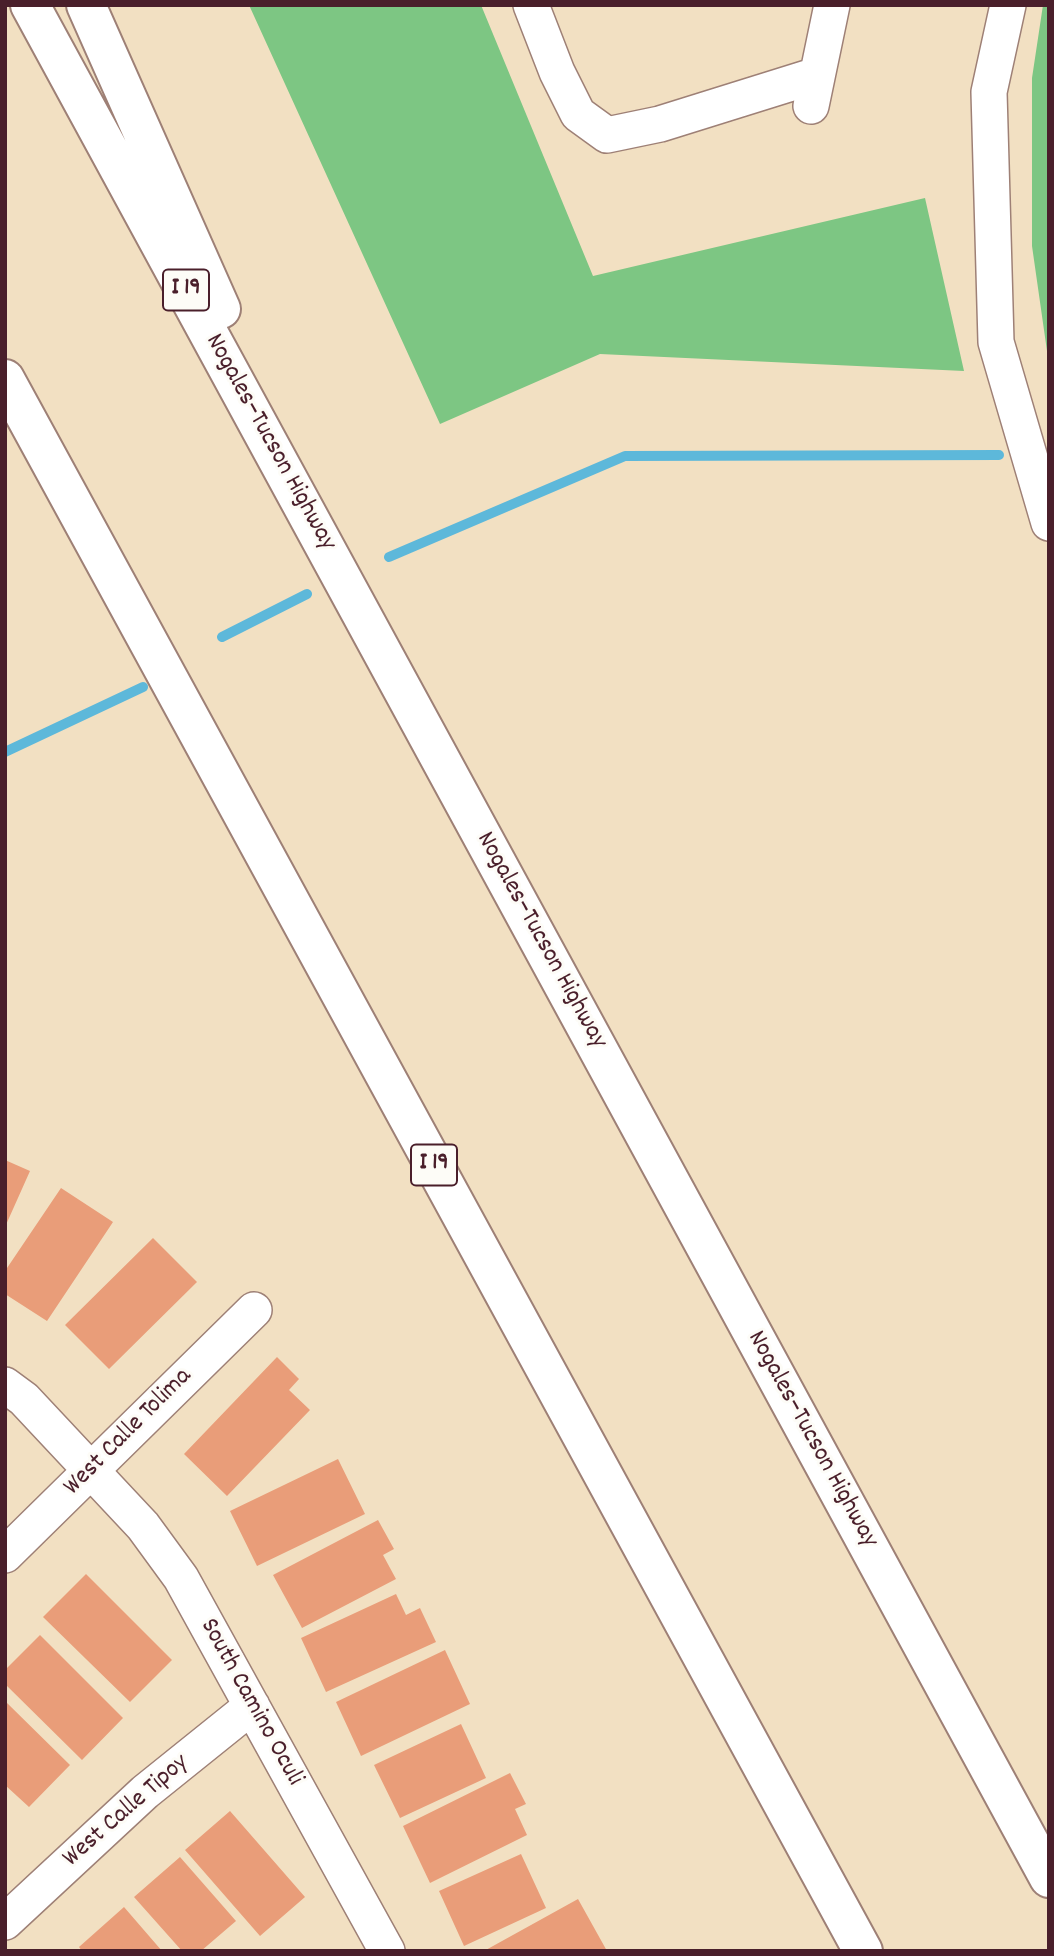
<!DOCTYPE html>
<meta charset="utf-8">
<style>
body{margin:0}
#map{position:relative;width:1054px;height:1956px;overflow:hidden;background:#f2e0c2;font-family:Dekko,sans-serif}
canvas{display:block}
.frame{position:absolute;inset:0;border:7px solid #4a1f2b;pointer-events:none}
</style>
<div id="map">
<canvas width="1054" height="1956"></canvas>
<div class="frame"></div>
</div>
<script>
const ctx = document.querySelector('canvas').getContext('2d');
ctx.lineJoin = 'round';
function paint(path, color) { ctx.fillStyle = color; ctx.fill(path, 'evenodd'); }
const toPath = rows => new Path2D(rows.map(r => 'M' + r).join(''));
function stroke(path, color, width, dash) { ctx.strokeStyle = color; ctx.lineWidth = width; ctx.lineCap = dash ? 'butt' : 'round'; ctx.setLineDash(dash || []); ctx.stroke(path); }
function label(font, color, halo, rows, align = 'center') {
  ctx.font = font + ' Dekko,sans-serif'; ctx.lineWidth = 6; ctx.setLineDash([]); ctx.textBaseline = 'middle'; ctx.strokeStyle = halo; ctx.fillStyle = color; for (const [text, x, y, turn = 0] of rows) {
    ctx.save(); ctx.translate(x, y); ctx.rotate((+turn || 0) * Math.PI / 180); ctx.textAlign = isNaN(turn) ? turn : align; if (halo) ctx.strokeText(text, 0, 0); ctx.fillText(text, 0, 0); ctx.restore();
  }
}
paint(toPath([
 [249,5,481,5,593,276,925,198,964,371,600,354,440,424],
 [1043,5,1049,5,1049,365,1032,246,1032,78]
]), '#7dc683');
stroke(toPath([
 [389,557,625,456,999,455],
 [222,637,307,594],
 [5,752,143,687]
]), '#5db8da', 10);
paint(toPath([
 [5,1160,30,1171,5,1227],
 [61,1188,113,1222,47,1321,5,1294,5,1271],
 [153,1238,197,1282,109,1369,65,1325],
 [277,1357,299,1379,289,1390,310,1410,227,1496,184,1454],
 [338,1459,365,1514,257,1566,230,1511],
 [378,1520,394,1549,383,1555,396,1579,302,1628,273,1575],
 [86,1574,172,1660,130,1702,43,1617],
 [396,1594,406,1615,420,1608,436,1642,326,1692,301,1638],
 [40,1635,123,1718,82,1760,5,1684,5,1670],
 [445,1650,470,1704,361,1756,336,1702],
 [5,1701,70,1765,29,1807,5,1785],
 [461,1724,486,1778,400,1818,374,1765],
 [510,1773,526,1804,515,1809,527,1835,430,1883,403,1826],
 [230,1811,305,1897,260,1936,185,1850],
 [521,1854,546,1908,464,1946,439,1891],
 [180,1857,236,1921,201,1951,182,1951,134,1897],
 [578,1899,607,1951,484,1951],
 [124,1907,162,1951,82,1951,79,1947]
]), '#e99d79');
const minor = toPath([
 [531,5,557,72,578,114,607,135,660,124,817,75],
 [1008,5,989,92,996,342,1049,523],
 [811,106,832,5],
 [5,1385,24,1399,143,1526,181,1578,387,1951],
 [5,1555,254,1310],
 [5,1922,145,1792,252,1706]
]);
const highway = toPath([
 [30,5,1049,1878],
 [86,5,221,309],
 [5,379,863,1951]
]);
stroke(minor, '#9e8076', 38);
stroke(highway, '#9e8076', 42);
stroke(minor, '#fff', 35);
stroke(highway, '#fff', 38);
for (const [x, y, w] of [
 [186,290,46],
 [434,1165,46]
]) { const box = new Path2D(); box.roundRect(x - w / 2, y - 20.5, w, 41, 5); ctx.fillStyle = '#fdfcf7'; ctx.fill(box); stroke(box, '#4a1f2b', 2); }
label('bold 24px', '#4a1f2b', null, [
 ["I 19",186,290],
 ["I 19",434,1165]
]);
label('26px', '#4a1f2b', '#fdfcf7', [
 ["Nogales–Tucson Highway",269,443,61],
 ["Nogales–Tucson Highway",540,941,61],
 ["West Calle Tolima",129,1433,-45],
 ["Nogales–Tucson Highway",811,1440,61],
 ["South Camino Oculi",250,1703,61],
 ["West Calle Tipoy",127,1812,-41]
]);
</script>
